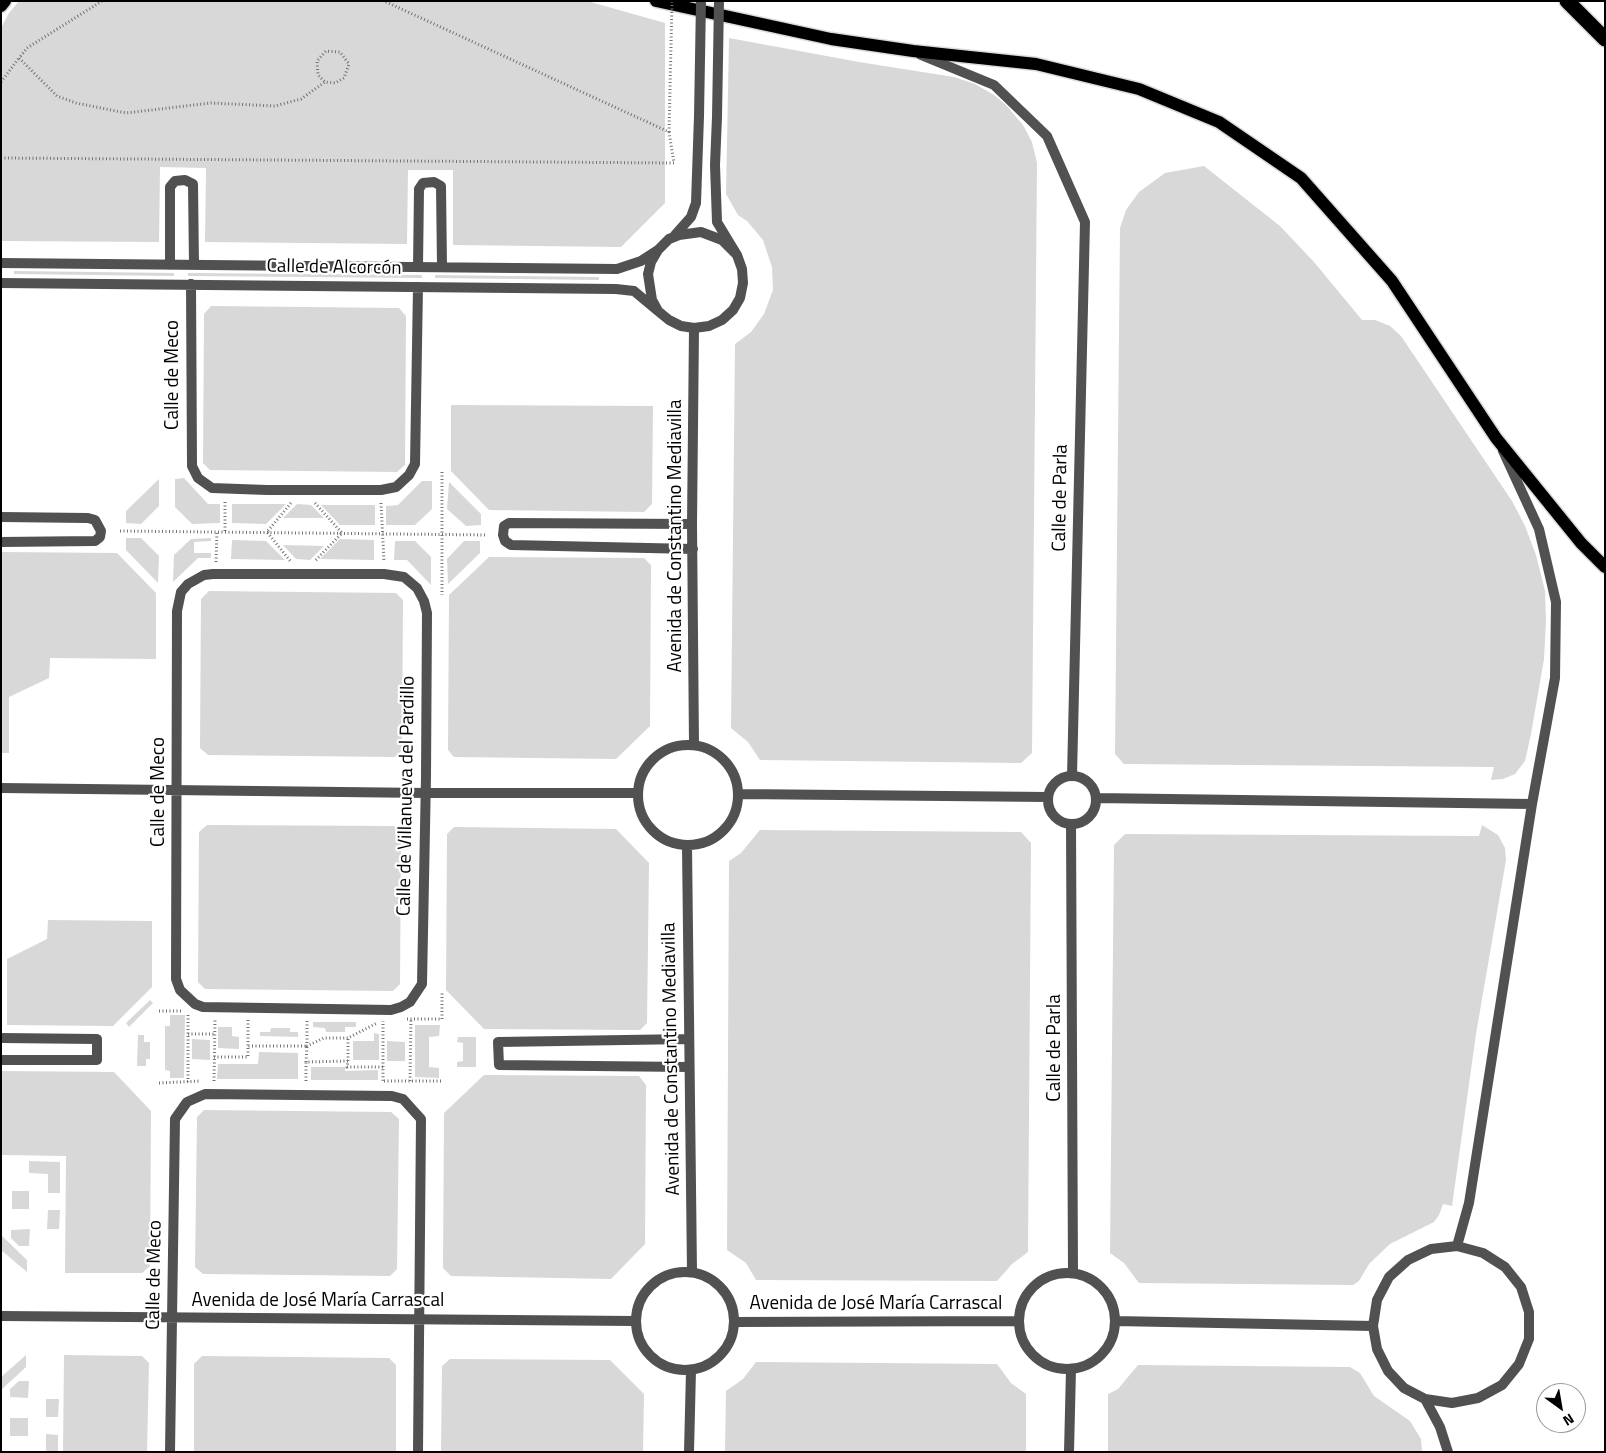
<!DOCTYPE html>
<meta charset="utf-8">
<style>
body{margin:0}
#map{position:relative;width:1606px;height:1453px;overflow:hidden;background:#fff;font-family:"Titillium Web",sans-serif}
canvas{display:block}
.frame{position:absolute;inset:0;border:2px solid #000;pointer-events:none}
.north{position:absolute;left:1536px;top:1383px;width:50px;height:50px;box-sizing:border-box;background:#fff;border:1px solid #999;border-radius:50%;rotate:148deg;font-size:14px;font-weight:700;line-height:20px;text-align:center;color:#000}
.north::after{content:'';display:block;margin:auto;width:18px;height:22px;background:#000;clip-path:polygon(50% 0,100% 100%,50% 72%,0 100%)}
</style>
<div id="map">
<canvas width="1606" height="1453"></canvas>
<div class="frame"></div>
<div class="north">N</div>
</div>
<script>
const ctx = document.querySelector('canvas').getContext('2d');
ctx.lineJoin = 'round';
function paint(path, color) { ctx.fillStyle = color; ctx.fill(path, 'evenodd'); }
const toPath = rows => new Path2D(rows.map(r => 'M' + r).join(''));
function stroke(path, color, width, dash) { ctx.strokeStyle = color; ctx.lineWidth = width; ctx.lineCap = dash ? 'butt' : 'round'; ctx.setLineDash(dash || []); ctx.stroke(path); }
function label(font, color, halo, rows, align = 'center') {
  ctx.font = font + ' "Titillium Web",sans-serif'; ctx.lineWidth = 4.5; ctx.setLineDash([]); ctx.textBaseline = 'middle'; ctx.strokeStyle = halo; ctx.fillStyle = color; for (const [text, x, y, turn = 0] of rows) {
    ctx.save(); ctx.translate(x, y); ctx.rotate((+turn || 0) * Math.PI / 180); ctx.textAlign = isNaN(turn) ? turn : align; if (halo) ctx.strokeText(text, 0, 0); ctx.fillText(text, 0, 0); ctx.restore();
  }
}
paint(toPath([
 [19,1,587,1,665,23,665,203,621,247,453,245,453,170,408,170,407,244,205,242,206,168,160,167,159,242,1,241,1,28,9,13],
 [729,38,859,62,954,77,975,84,994,95,1006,105,1023,125,1032,142,1037,163,1032,753,1021,763,760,760,748,742,731,728,735,344,751,332,764,314,773,290,772,267,763,240,747,221,738,215,726,194],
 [1204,166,1280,226,1314,262,1362,320,1375,320,1390,326,1401,336,1512,501,1525,526,1536,555,1545,591,1546,622,1544,659,1531,734,1525,761,1515,774,1503,779,1491,780,1494,767,1124,764,1115,754,1120,228,1126,210,1139,192,1165,173],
 [14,271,174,273,174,276,14,274],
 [188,273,422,275,422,278,188,276],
 [435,275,599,277,599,280,435,278],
 [211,306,399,308,406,316,405,465,397,472,210,470,203,463,204,314],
 [451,405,653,406,652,504,644,512,489,510,451,471],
 [184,478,208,504,220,504,220,523,192,524,175,507,175,479],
 [159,479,159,506,141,524,126,523,126,511],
 [422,481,432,481,432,509,415,525,386,525,386,506,398,505],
 [449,482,481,514,481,525,466,526,447,509],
 [232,504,286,504,266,524,232,523],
 [297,504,311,505,324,518,283,518],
 [321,505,375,505,375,525,340,525],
 [126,538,141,538,159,556,158,583,126,550],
 [211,538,211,541,194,542,194,553,211,553,211,558,198,558,173,582,174,555,191,539],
 [340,539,374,540,374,560,320,559],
 [232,540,266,541,285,560,231,559],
 [395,541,415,541,431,557,431,585,407,560,394,560],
 [464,541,480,541,480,553,448,584,447,559],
 [283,545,324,546,310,560,296,559],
 [1,552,117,553,156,593,156,659,50,658,49,678,9,697,9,753,1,753],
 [489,557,644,558,651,565,650,726,616,759,454,757,448,750,449,595],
 [209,591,396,593,403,600,402,750,395,757,208,755,200,748,201,599],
 [207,825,394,826,401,834,400,984,393,991,205,989,198,982,199,832],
 [1482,825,1498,835,1505,848,1506,860,1476,1034,1452,1206,1443,1204,1439,1215,1434,1222,1390,1244,1369,1264,1359,1281,1353,1285,1139,1283,1124,1263,1110,1253,1114,845,1125,834,1479,836],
 [454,827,616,829,649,863,647,1023,640,1030,484,1029,446,990,447,834],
 [760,830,1021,832,1031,843,1028,1252,1012,1264,997,1281,756,1280,746,1263,727,1250,729,861,741,853],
 [48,920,152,921,152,987,113,1026,7,1025,7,959,47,939],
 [150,1000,153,1003,129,1027,126,1023],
 [170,1015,185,1015,184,1078,170,1078,170,1071,165,1070,165,1026,170,1026],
 [313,1022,356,1022,356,1027,345,1027,345,1032,326,1032,325,1028,313,1027],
 [415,1025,440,1025,439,1036,429,1037,429,1067,439,1068,439,1078,415,1077],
 [218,1027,232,1027,232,1036,239,1037,239,1049,218,1048],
 [271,1028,290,1028,290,1032,298,1032,298,1037,260,1036,260,1032,270,1032],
 [374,1033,379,1034,379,1060,353,1060,353,1041,374,1041],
 [138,1035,144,1035,144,1042,150,1042,150,1059,146,1059,146,1066,137,1066],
 [458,1037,476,1037,476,1067,457,1067,457,1062,463,1061,463,1043,457,1042],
 [192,1039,210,1040,210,1060,192,1059],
 [387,1041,405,1042,405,1061,387,1061],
 [259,1052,298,1053,298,1079,217,1079,218,1064,258,1064],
 [311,1067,345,1067,345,1071,378,1070,378,1080,311,1080],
 [1,1071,114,1072,151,1111,150,1266,142,1273,65,1273,66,1156,1,1155],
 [484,1075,639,1076,646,1085,645,1244,611,1279,451,1276,443,1268,444,1113],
 [204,1110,391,1112,399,1119,397,1269,390,1276,203,1274,195,1267,197,1117],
 [29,1161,60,1162,60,1193,48,1193,48,1174,29,1173],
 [12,1191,29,1191,29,1209,12,1209],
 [48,1210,60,1210,59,1229,47,1229],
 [30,1229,29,1246,19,1246,11,1238,11,1230],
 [1,1235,27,1260,27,1272,1,1250],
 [26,1355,26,1367,1,1390,1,1377],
 [64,1355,142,1356,149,1363,147,1452,63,1452],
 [202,1356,389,1358,396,1365,396,1452,194,1452,194,1364],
 [450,1359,610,1360,644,1394,643,1452,441,1452,442,1366],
 [756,1362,997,1364,1011,1383,1026,1394,1026,1452,725,1452,726,1391,743,1379],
 [1138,1365,1350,1367,1360,1373,1374,1396,1410,1421,1421,1439,1422,1451,1432,1452,1108,1452,1108,1394,1118,1389],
 [19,1381,29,1381,28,1398,10,1397,10,1389],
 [46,1399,59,1399,58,1417,46,1417],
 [10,1418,28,1418,28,1436,10,1436],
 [46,1434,58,1435,58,1452,46,1452]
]), '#d8d8d8');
const primary = toPath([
 [656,1,831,39,913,51,1036,64,1139,89,1219,122,1301,178,1392,281,1496,438,1581,543,1605,567],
 [1,6,5,1]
]);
const motorway = toPath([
 [1567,1,1605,39]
]);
stroke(primary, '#dbdbdb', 15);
stroke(motorway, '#dbdbdb', 18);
stroke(toPath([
 [102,1,27,48,19,58,57,96,76,103,126,113,211,103,275,106,301,99,325,82,335,83,344,78,349,64,340,52,326,51,317,61,318,75,325,82],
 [1,82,19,58],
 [1,158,674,163,669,132,384,1],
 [442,472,442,595],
 [291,503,267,532,291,562],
 [315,503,342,533,315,561],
 [381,503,384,561],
 [120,531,487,535],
 [225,531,225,501],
 [216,562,217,531],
 [159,1011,183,1011],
 [188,1015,188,1082],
 [407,1019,442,1019,442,992],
 [248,1020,248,1046],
 [307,1021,307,1046,324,1038,348,1038,377,1023],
 [188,1034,215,1034],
 [214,1057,248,1057,248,1046,307,1046,306,1062,348,1061,347,1067,383,1067,383,1081],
 [348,1061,348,1038],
 [383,1067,383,1021],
 [214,1081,215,1020],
 [306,1081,306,1062],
 [384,1081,442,1081],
 [410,1081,411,1019],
 [159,1083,201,1081]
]), '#737373', 3, [1, 2.5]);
stroke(toPath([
 [921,55,994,85,1047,136,1085,222,1072,776],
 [717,117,715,165,717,222,737,255,742,269,743,283,740,298,733,310,722,320,709,326,694,328,681,326,669,320,658,311,652,300,648,274,651,262,658,250,669,239,679,235,701,232,722,240,737,255],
 [675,235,691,217,696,203,699,116],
 [1,263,617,269,641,261,658,250],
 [170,265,170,187,175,181,185,180,193,184,194,265],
 [418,267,419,189,423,183,434,182,441,186,442,267],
 [1,283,616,289,634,291,658,311],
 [191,284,192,466,198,478,212,488,267,490,381,490,396,487,409,475,415,464,418,287],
 [694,328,692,524,694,745],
 [1,517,88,518,95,520,101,531,100,537,95,541,1,542],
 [692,524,509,523,504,526,503,535,505,541,511,545,693,549],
 [213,574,384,574,404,577,417,588,424,601,427,613,426,776,422,984,410,1002,401,1007,391,1010,203,1007,195,1004,180,990,176,979,177,611,181,592,188,584,204,575,213,574],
 '638 795a50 50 0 1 1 100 0a50 50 0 1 1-100 0Z',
 '1048 800a24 24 0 1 1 48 0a24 24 0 1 1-48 0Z',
 [1,788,426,793,638,793],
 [739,794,1048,797],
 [1096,798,1532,804],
 [1071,824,1073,1273],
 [687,846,692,1272],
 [1,1038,97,1039,97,1060,1,1060],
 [688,1067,499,1065,498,1042,689,1039],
 [1457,1246,1469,1203,1532,804,1555,678,1556,602,1539,529,1503,451],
 '636 1321a49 49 0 1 1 98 0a49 49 0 1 1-98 0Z',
 '1019 1321a48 48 0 1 1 96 0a48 48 0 1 1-96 0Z',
 [1,1316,635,1321],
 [1115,1321,1373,1326],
 [734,1322,1019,1321],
 [1425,1399,1452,1403,1478,1398,1502,1385,1519,1364,1529,1339,1529,1312,1521,1287,1505,1267,1483,1253,1457,1246,1431,1249,1408,1260,1389,1277,1377,1300,1373,1326,1377,1349,1388,1371,1404,1388,1425,1399,1440,1427,1448,1452],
 [170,1452,175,1119,187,1102,205,1094,392,1096,403,1099,421,1119,418,1452],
 [689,1452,691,1370],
 [1069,1452,1071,1369]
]), '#515151', 10);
stroke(primary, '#000', 12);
stroke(motorway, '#000', 15);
stroke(toPath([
 [669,132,672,1]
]), '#737373', 3, [1, 2.5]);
stroke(toPath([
 [699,116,701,1],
 [717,117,719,1]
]), '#515151', 10);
label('19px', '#000', '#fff', [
 ["Calle de Alcorcón",334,268,1],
 ["Calle de Meco",173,375,-90],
 ["Calle de Parla",1061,498,-89],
 ["Avenida de Constantino Mediavilla",676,536,-90],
 ["Calle de Meco",159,792,-90],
 ["Calle de Villanueva del Pardillo",407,796,-89],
 ["Calle de Parla",1055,1048,-90],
 ["Avenida de Constantino Mediavilla",672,1059,-91],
 ["Calle de Meco",155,1275,-89],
 ["Avenida de José María Carrascal",318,1301],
 ["Avenida de José María Carrascal",876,1304]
]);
</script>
